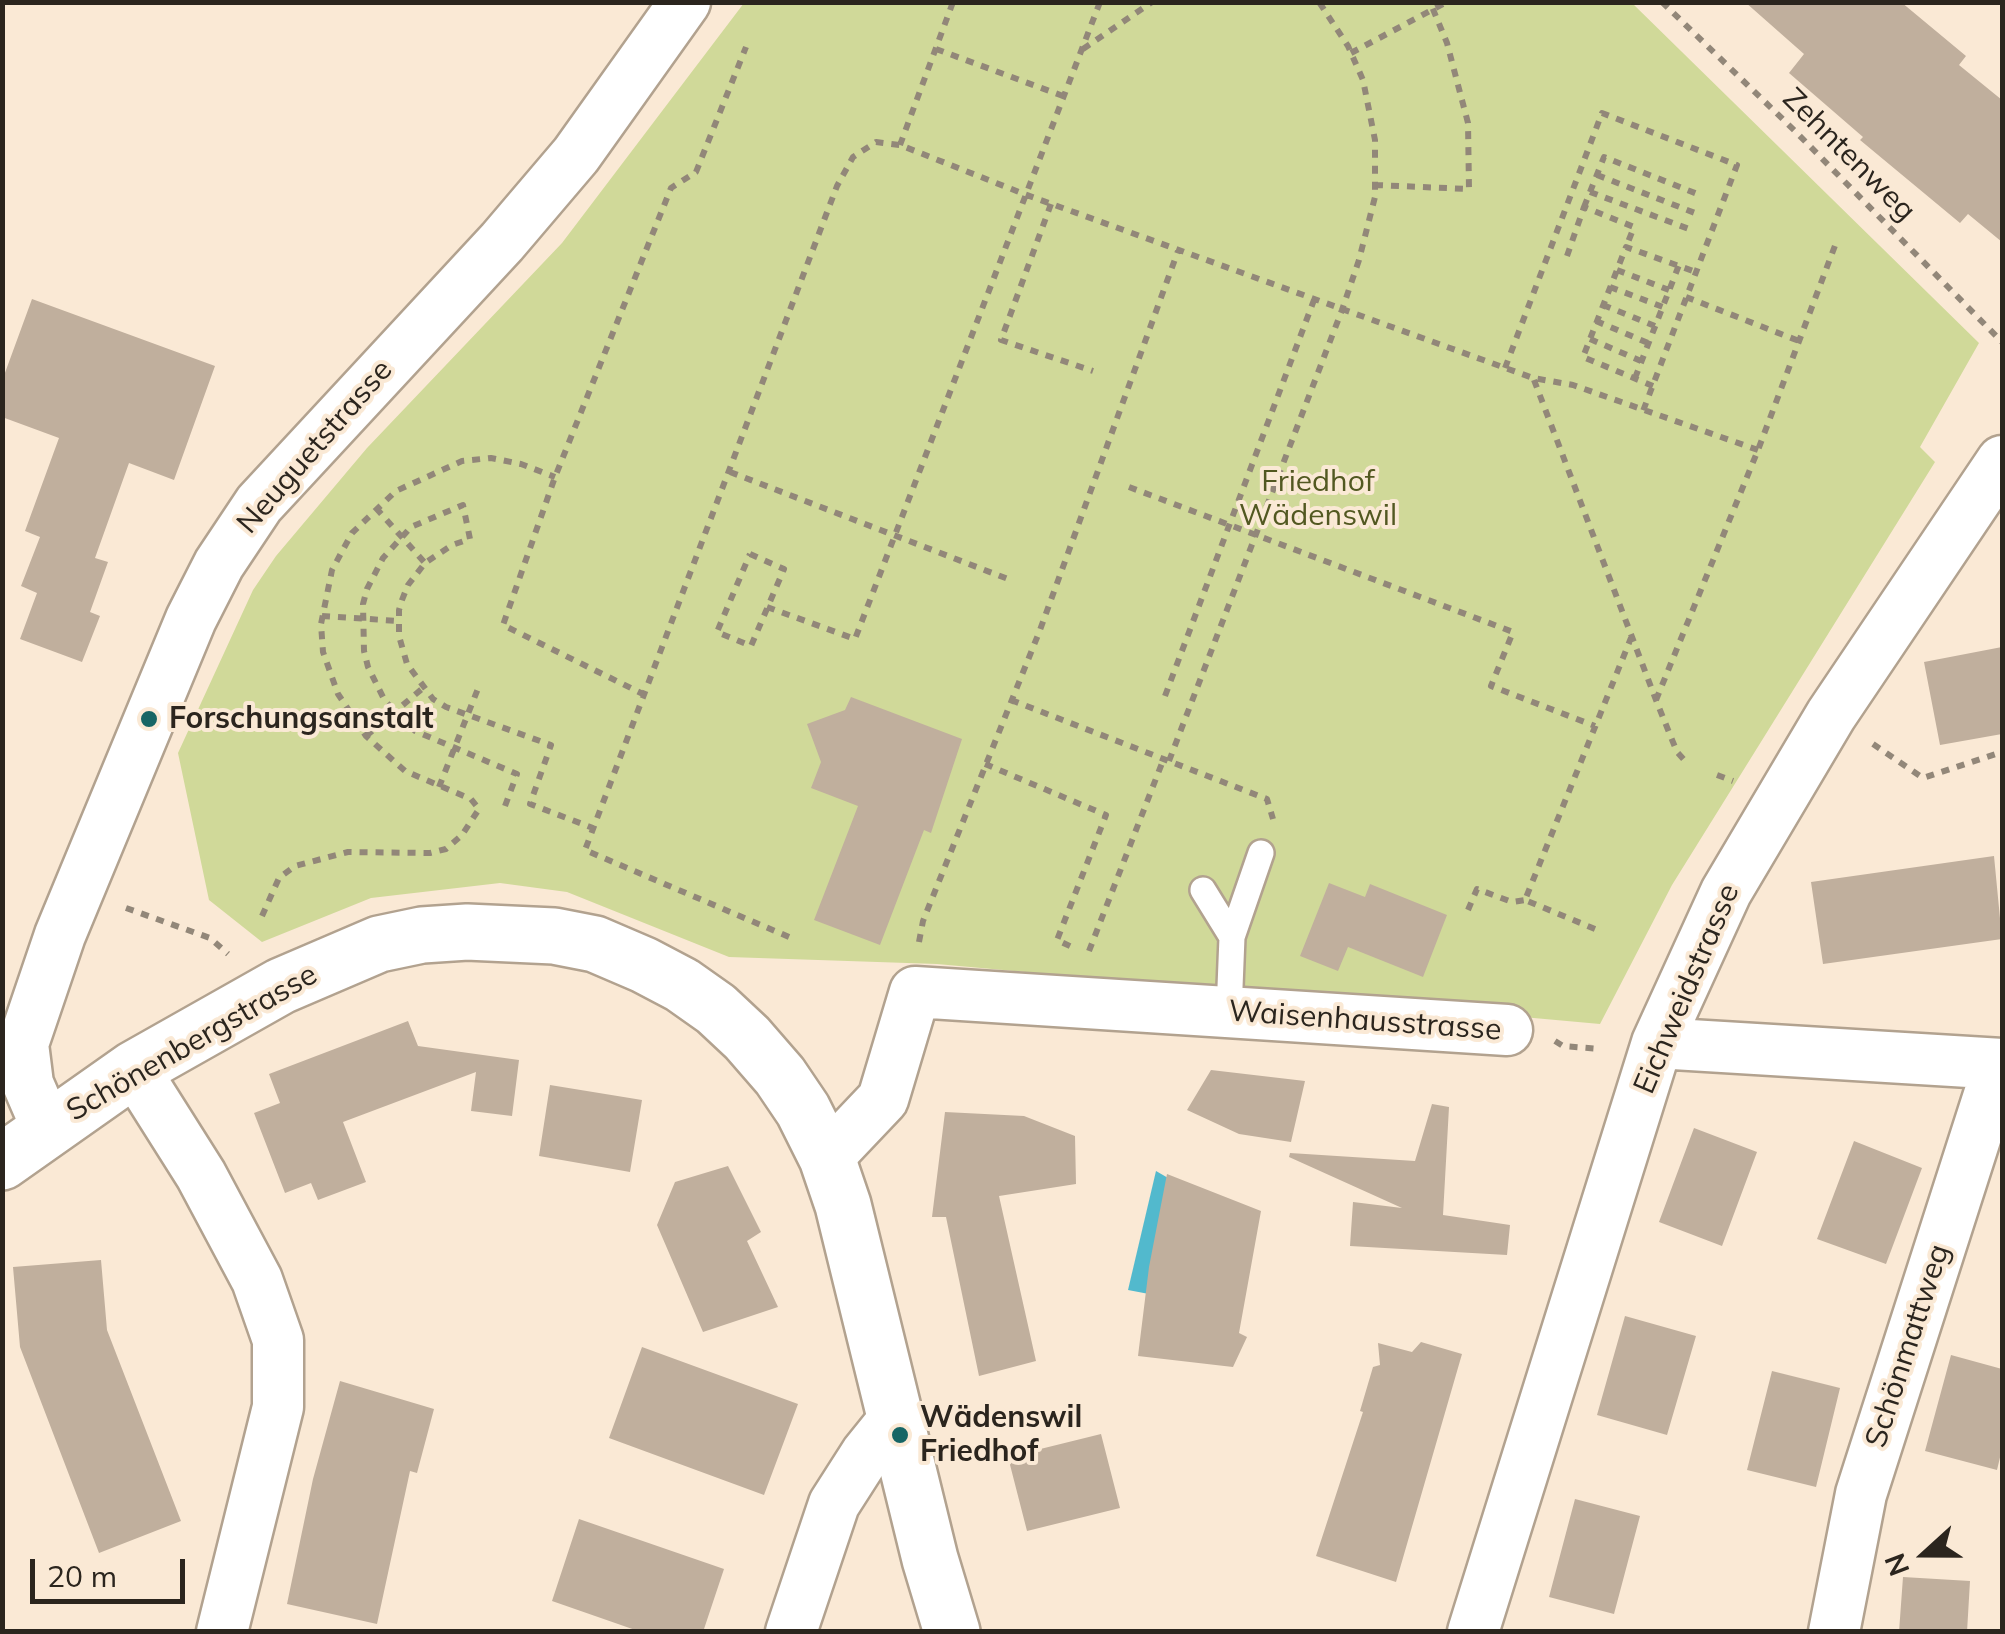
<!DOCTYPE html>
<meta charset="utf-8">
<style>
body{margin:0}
#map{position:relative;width:2005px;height:1634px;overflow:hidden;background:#fae9d5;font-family:Mulish,sans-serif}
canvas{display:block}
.frame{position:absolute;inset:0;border:5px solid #2b251e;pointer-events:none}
.north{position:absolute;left:1875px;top:1504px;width:100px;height:100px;-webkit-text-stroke:8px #fae9d5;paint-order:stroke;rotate:249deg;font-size:28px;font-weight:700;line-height:40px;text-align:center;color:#2b251e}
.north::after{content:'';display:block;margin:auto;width:35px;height:45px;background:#2b251e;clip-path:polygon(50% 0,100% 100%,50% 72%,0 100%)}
.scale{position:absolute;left:30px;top:1559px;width:155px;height:45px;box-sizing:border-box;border:5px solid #2b251e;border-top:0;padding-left:12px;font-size:30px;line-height:35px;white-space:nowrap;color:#2b251e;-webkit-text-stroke:8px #fae9d5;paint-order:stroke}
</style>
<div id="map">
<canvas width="2005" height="1634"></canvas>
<div class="frame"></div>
<div class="north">N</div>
<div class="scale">20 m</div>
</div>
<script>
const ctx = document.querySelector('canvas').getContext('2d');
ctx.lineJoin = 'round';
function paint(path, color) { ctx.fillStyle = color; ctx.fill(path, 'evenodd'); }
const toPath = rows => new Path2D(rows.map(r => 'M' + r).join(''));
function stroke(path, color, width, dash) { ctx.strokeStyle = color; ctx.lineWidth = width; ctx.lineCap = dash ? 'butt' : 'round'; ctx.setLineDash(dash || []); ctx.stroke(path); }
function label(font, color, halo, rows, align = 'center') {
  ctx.font = font + ' Mulish,sans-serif'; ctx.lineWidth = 8; ctx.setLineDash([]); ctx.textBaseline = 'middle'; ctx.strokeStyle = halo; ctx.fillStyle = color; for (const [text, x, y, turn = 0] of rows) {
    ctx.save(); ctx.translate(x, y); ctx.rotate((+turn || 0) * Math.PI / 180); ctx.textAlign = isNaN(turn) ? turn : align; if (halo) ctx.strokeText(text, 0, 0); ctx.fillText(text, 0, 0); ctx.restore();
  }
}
paint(toPath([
 [744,3,1632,3,1979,343,1920,447,1935,462,1672,885,1600,1024,937,964,729,957,567,892,500,883,371,898,262,942,209,900,178,753,253,590,276,556,367,448,562,243]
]), '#d0d999');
paint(toPath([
 [1156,1171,1175,1182,1149,1294,1128,1290]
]), '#52b9cd');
paint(toPath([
 [1745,2,1901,2,1966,56,1959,65,2002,100,2002,242,1968,214,1960,223,1860,140,1863,137,1789,73,1804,54],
 [32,299,215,366,174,480,129,463,95,558,108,562,90,612,100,616,82,662,20,639,37,593,21,586,40,537,25,531,59,438,2,417,2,381],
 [2002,647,2002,734,1940,745,1924,662],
 [851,697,962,739,931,833,924,830,880,945,814,920,858,806,811,788,821,762,807,724,845,710],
 [1994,856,2002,939,1823,964,1811,882],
 [1329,883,1365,897,1370,884,1447,915,1423,977,1348,947,1338,971,1300,956],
 [408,1021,418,1046,519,1060,512,1116,471,1111,476,1072,343,1122,366,1182,318,1200,311,1183,285,1193,254,1113,280,1103,269,1074],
 [1211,1070,1305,1081,1291,1142,1239,1134,1187,1110],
 [550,1085,642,1100,630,1172,539,1156],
 [1432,1104,1449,1107,1443,1215,1510,1225,1507,1255,1350,1246,1353,1202,1402,1208,1289,1157,1290,1153,1415,1161],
 [945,1112,1024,1116,1075,1136,1076,1184,999,1196,1036,1361,979,1376,946,1217,932,1217],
 [1694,1128,1757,1152,1722,1246,1659,1222],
 [1854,1141,1922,1168,1886,1264,1817,1239],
 [728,1166,761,1232,747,1241,778,1307,703,1332,657,1225,675,1182],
 [1167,1174,1261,1211,1239,1333,1247,1337,1233,1367,1138,1356,1149,1267],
 [101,1260,107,1330,181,1521,99,1553,20,1347,13,1267],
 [1625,1316,1696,1336,1667,1435,1597,1415],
 [1421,1342,1462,1354,1396,1582,1316,1556,1363,1412,1360,1411,1373,1367,1380,1365,1378,1343,1412,1352],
 [642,1347,798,1404,764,1495,609,1438],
 [1951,1355,2002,1369,2002,1449,1997,1470,1925,1451],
 [1772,1371,1840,1388,1816,1487,1747,1470],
 [340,1381,434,1409,417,1473,410,1471,377,1624,287,1604,313,1479],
 [1101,1434,1120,1508,1027,1531,1008,1457],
 [1575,1499,1640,1516,1614,1614,1549,1597],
 [579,1519,724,1569,703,1632,641,1632,552,1601],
 [1903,1577,1970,1581,1967,1632,1899,1632]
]), '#c0af9d');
const lane = toPath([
 [1203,890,1232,937,1229,1012],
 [1232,937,1261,853]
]);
const street = toPath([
 [1657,1043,2002,1064],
 [134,1069,201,1175,257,1280,278,1340,278,1407,222,1632],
 [47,1128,28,1084,23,1044,60,935,191,619,219,564,259,504,502,242,576,155,685,2],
 [827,1158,883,1099,915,992,1507,1030],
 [791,1632,834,1504,866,1454,895,1418],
 [1473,1632,1657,1043,1726,892,1831,715,2002,461],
 [1834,1632,1861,1494,1999,1064]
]);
const secondary = toPath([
 [2,1162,134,1069,281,986,379,944,422,935,467,932,554,936,595,944,644,965,682,985,716,1009,747,1038,780,1076,803,1110,827,1158,843,1205,930,1559,952,1632]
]);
stroke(lane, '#b2a28f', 30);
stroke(street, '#b2a28f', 55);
stroke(secondary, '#b2a28f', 60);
stroke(toPath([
 [1662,2,1795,131,2002,342],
 [936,49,1063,96],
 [1083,49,1152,2],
 [1351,53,1447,2],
 [900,145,953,2],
 [1597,175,1695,213],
 [1375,185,1469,189,1468,123,1447,43,1430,2],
 [1590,192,1689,229],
 [1051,204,1001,340,1093,371],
 [1584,207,1604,157,1700,195],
 [1567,256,1584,207,1634,227,1626,247],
 [1617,270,1669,290],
 [1610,287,1663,307],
 [1686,297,1799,341],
 [1603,305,1655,326],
 [1596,321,1648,343],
 [1590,339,1641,361],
 [1505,368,1602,113,1737,165,1643,411],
 [1635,378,1679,265],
 [1534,380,1656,700,1677,752,1687,763],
 [1653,386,1583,357,1626,247,1696,272],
 [730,472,1008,579],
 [1129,487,1513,632,1491,686,1595,726],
 [376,508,425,563],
 [750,554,784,569,751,646,717,632,750,554],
 [767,607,855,639,1100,2],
 [322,616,399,621],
 [645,695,503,625,555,477,671,188,696,172,746,47],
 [1165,696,1314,300],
 [1011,700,1267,799,1273,819],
 [1656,700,1758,450,1836,243],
 [366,736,423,688],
 [1873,744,1923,778,2002,752],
 [1169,761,1342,310,1359,260,1375,197,1375,140,1363,80,1348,46,1319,2],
 [985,764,1106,815,1057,940,1074,948],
 [1717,775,1733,781],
 [439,787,479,686],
 [505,806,517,774,415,731,385,701,368,667,364,651,363,604,367,589,383,558,411,527,463,505,470,539,452,545,425,563,408,585,402,600,399,610,399,636,407,664,433,699,446,707,551,745,530,804,593,828],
 [126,908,210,938,228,954],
 [1468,910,1477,889,1512,902,1525,900],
 [262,916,279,878,295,866,348,852,430,853,446,849,462,835,479,809,471,799,405,771,366,736,338,694,323,652,321,624,332,570,352,533,396,491,462,461,491,458,521,464,555,477],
 [1595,929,1525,900,1631,638],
 [789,937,585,850,837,186,853,157,876,142,900,145,1024,194,1533,378,1573,385,1758,450],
 [919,942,923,921,1040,630,1178,251],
 [1089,951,1164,758],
 [1555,1041,1563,1046,1601,1049]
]), '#928779', 6, [8, 8]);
stroke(lane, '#fff', 25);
stroke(street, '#fff', 50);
stroke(secondary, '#fff', 55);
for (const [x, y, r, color] of [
 [149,719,10,"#166565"],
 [900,1435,10,"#166565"]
]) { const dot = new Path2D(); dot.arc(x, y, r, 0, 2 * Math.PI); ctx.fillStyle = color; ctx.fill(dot); stroke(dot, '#fae9d5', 4); }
label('30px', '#2b251e', '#fae9d5', [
 ["Zehntenweg",1849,155,45],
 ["Neuguetstrasse",315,447,-49],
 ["Eichweidstrasse",1687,989,-67],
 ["Waisenhausstrasse",1365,1021,4],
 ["Schönenbergstrasse",192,1043,-30],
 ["Schönmattweg",1908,1346,-72]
]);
label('30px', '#525821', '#fae9d5', [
 ["Friedhof",1318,482],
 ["Wädenswil",1318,516]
]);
label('bold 30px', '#2b251e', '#fae9d5', [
 ["Forschungsanstalt",169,719],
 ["Wädenswil",920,1418],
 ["Friedhof",920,1452]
], 'left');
</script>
